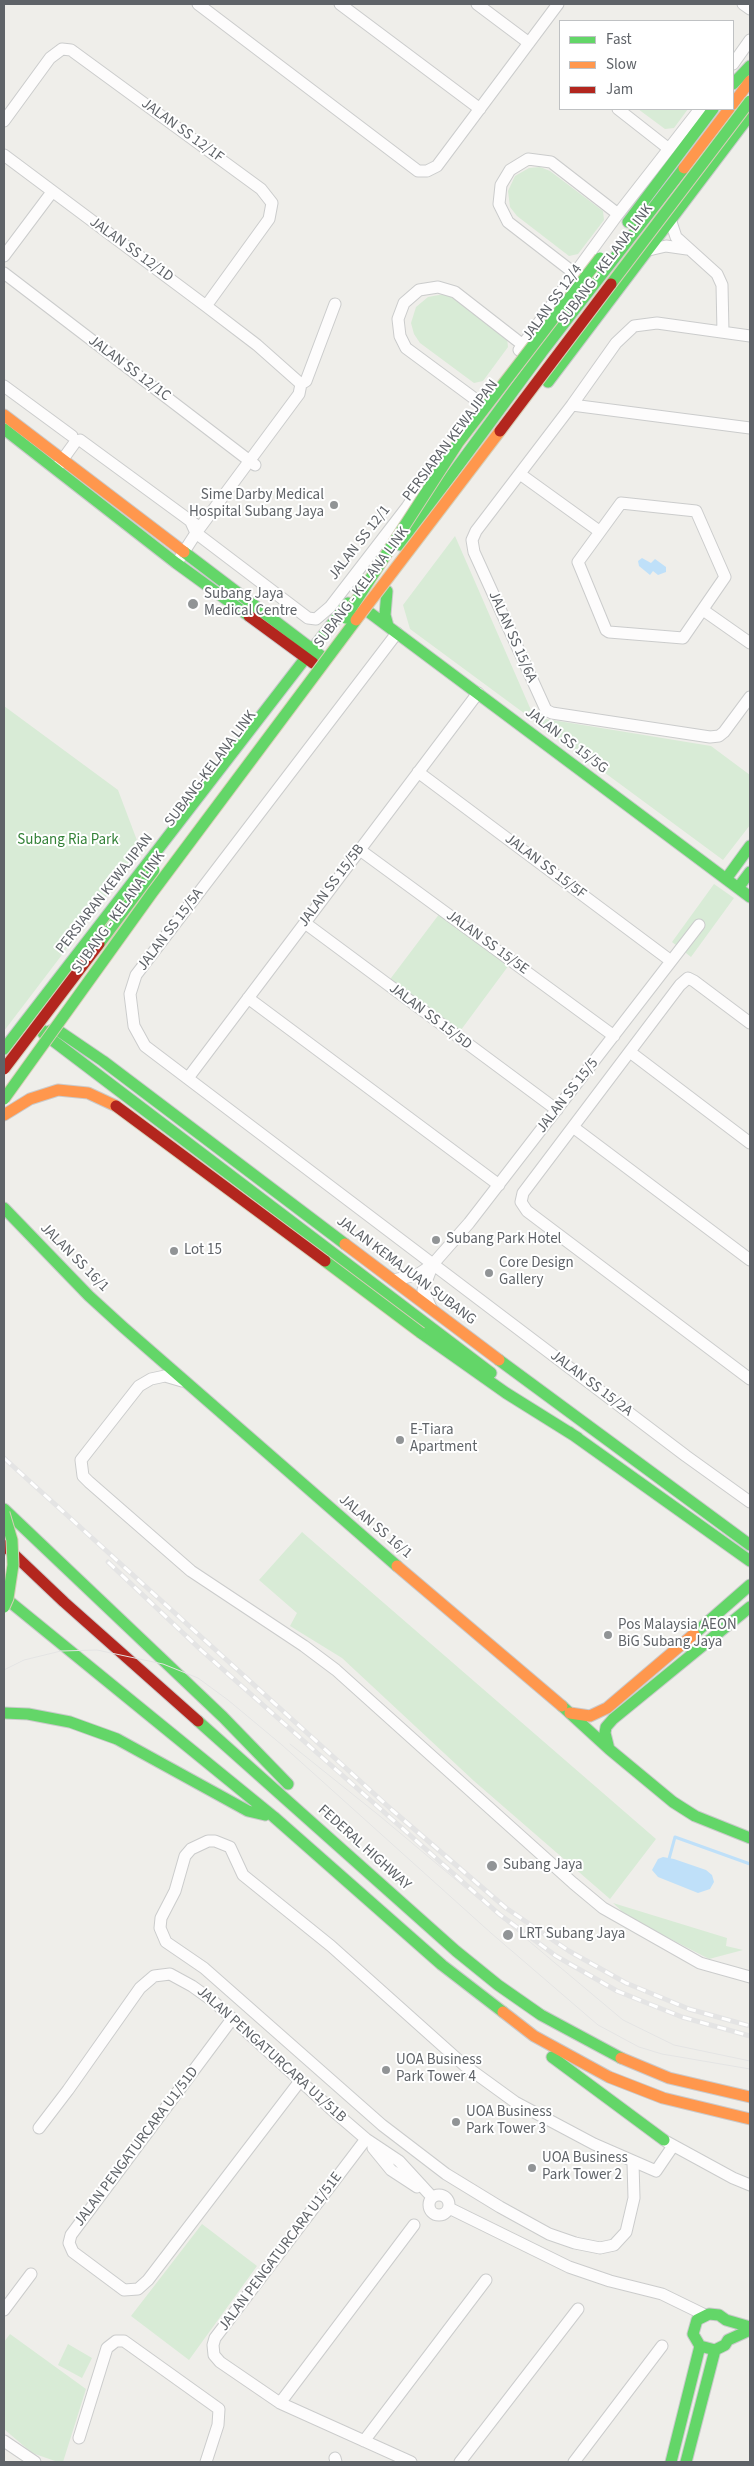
<!DOCTYPE html>
<style>
body{margin:0}
#map{position:relative;width:754px;height:2466px;overflow:hidden;background:#efeeea;font-family:"Source Sans 3",sans-serif}
canvas{display:block}
.frame{position:absolute;inset:0;border:5px solid #5f6368;pointer-events:none}
.legend{position:absolute;left:559px;top:20px;width:175px;height:90px;box-sizing:border-box;background:#fff;border:1px solid #bfc1c3;margin:0;padding:6px 9px;list-style:none;font-size:15px;color:#5f6368}
.legend li{display:flex;align-items:center;gap:10px;height:25px}
.legend b{width:25px;border:1px solid #bfc1c3}
</style>
<div id="map">
<canvas width="754" height="2466"></canvas>
<div class="frame"></div>
<ul class="legend">
<li><b style="height:6px;background:#63d668"></b>Fast</li>
<li><b style="height:6px;background:#ff974d"></b>Slow</li>
<li><b style="height:6px;background:#b3261e"></b>Jam</li>
</ul>
</div>
<script>
const ctx = document.querySelector('canvas').getContext('2d');
ctx.lineJoin = 'round';
function paint(path, color) { ctx.fillStyle = color; ctx.fill(path, 'evenodd'); }
const toPath = rows => new Path2D(rows.map(r => 'M' + r).join(''));
function stroke(path, color, width, dash) { ctx.strokeStyle = color; ctx.lineWidth = width; ctx.lineCap = dash ? 'butt' : 'round'; ctx.setLineDash(dash || []); ctx.stroke(path); }
function label(font, color, halo, rows, align = 'center') {
  ctx.font = font + ' "Source Sans 3",sans-serif'; ctx.lineWidth = 4; ctx.setLineDash([]); ctx.textBaseline = 'middle'; ctx.strokeStyle = halo; ctx.fillStyle = color; for (const [text, x, y, turn = 0] of rows) {
    ctx.save(); ctx.translate(x, y); ctx.rotate((+turn || 0) * Math.PI / 180); ctx.textAlign = isNaN(turn) ? turn : align; if (halo) ctx.strokeText(text, 0, 0); ctx.fillText(text, 0, 0); ctx.restore();
  }
}
paint(toPath([
 [638,109,688,109,674,128,665,129],
 [540,167,550,171,603,211,604,220,578,254,569,256,517,216,510,207,508,191,515,176,529,168],
 [444,294,454,298,507,338,508,347,483,381,474,383,420,343,414,334,411,323,416,307,428,297],
 [455,536,534,717,711,746,750,775,750,825,723,860,410,629,403,605],
 [4,706,118,790,141,851,4,1031],
 [714,884,734,898,691,957,672,942],
 [440,913,509,965,458,1034,388,982],
 [302,1532,656,1839,610,1899,474,1781,342,1658,290,1626,297,1613,259,1580],
 [613,1903,727,1938,726,1946,743,1950,709,1959,628,1917],
 [202,2224,257,2266,189,2360,131,2316],
 [10,2334,86,2389,63,2462,58,2462,32,2453,4,2429,4,2342],
 [68,2344,92,2358,82,2378,58,2365]
]), '#d8ebd6');
paint(toPath([
 [642,558,651,563,655,559,666,567,666,572,658,575,653,571,650,575,639,566,638,561],
 [663,1857,674,1859,706,1870,712,1875,714,1882,710,1889,698,1893,658,1877,652,1870,658,1859]
]), '#bfe0f9');
stroke(toPath([
 [669,1859,675,1837,750,1864]
]), '#bfe0f9', 3);
const street = toPath([
 [198,4,418,171,427,171,437,166,558,4],
 [340,4,480,109],
 [477,4,529,43],
 [743,4,750,9],
 [733,64,750,40],
 [618,109,669,149],
 [4,121,50,58,62,49,71,50,261,189,272,203,269,219,206,306],
 [4,155,206,306,257,345,301,384],
 [671,222,676,237,717,274,722,285,723,332],
 [649,250,666,246,687,249],
 [4,256,52,192],
 [4,273,255,465],
 [574,273,508,222,499,204,501,185,510,170,528,159,551,162,618,214],
 [750,336,657,323,634,326,616,343,572,405,476,531,472,540,474,552,546,710,552,713,710,737,719,736,724,732,750,697],
 [519,350,618,214,700,109],
 [301,384,306,381,335,304],
 [4,386,72,436],
 [479,402,406,348,400,336,398,319,404,303,419,290,438,287,455,292,523,345],
 [572,405,750,428],
 [58,466,76,441,80,440,196,525],
 [520,474,599,531],
 [621,503,696,511,725,577,683,638,609,632,606,630,578,562,621,503],
 [191,522,196,533,308,618,316,619,330,607,407,507,423,483],
 [180,558,196,533,299,394,301,384],
 [703,610,750,643],
 [397,633,136,975,130,994,134,1026,145,1046,686,1456,750,1502],
 [418,772,671,961],
 [360,850,614,1036],
 [305,923,557,1110],
 [248,998,499,1185],
 [750,1023,694,981,688,978,680,985,523,1193,521,1202,527,1211,750,1379],
 [630,1052,750,1143],
 [188,1078,478,693],
 [573,1127,750,1260],
 [393,1280,417,1275,433,1264,469,1223,699,925],
 [431,1308,423,1290,433,1264],
 [182,1381,165,1376,151,1379,139,1386,81,1460,83,1476,89,1482,191,1571,304,1646,336,1670,573,1883,603,1908,700,1963,750,1977],
 [232,2019,71,2235,69,2243,73,2252,124,2290,138,2289,148,2280,300,2081],
 [39,2128,68,2090,140,1988,154,1976,170,1974,192,1986,213,2001,330,2108,366,2139,399,2161,432,2197],
 [366,2139,215,2338,213,2345,214,2355,220,2362,280,2403,411,2462],
 [667,2142,733,2178,750,2185],
 [373,2148,391,2170,417,2187],
 [633,2163,634,2198,626,2232,614,2245,600,2248,575,2243,549,2234,500,2207,446,2174,382,2125,204,1968,166,1942,160,1928,161,1918,175,1891,185,1856,191,1849,208,1841,215,1841,230,1847,243,1875,331,1946,464,2065,515,2102,594,2144,656,2171,673,2146],
 '429 2205a10 10 0 1 1 20 0a10 10 0 1 1-20 0Z',
 [449,2208,569,2267,610,2281,662,2294,705,2315],
 [4,2310,31,2274],
 [280,2403,414,2225],
 [79,2438,107,2348,116,2341,124,2341,219,2409,218,2425,206,2462],
 [4,2441,35,2462],
 [364,2441,486,2280],
 [335,2458,336,2462],
 [460,2462,578,2309],
 [574,2462,662,2346]
]);
const fast = toPath([
 [733,84,750,66],
 [628,222,713,109],
 [548,382,750,115],
 [4,429,176,563,249,616],
 [400,545,542,352,684,168],
 [184,552,321,656],
 [387,591,385,615,388,626],
 [370,613,750,897],
 [726,879,750,846],
 [738,888,750,872],
 [41,1029,43,1033,491,1373],
 [44,1033,56,1029,103,1061,345,1244],
 [4,1049,348,603],
 [4,1208,89,1296,123,1327,397,1566],
 [421,1333,506,1393,578,1438],
 [499,1360,750,1545],
 [569,1432,750,1561],
 [4,1509,223,1717,288,1784],
 [4,1597,274,1817,442,1965,503,2012],
 [694,1634,750,1585],
 [562,1706,609,1749,673,1802,695,1816,750,1838],
 [4,1713,28,1714,70,1722,117,1739,248,1811,265,1815],
 [198,1721,456,1951,498,1985,541,2015,621,2058],
 [609,1749,605,1733,606,1727,613,1719,750,1607],
 [552,2057,664,2140],
 [750,2327,726,2320,719,2315,709,2314,697,2320,693,2334,700,2346,715,2350,725,2345,728,2340,750,2330],
 [671,2462,700,2346],
 [686,2462,715,2350]
]);
const slow = toPath([
 [733,104,750,81],
 [684,168,729,109],
 [4,415,184,552],
 [4,1115,30,1099,58,1090,88,1093,116,1106],
 [345,1244,499,1360],
 [397,1566,562,1706],
 [570,1713,590,1716,607,1708,694,1634],
 [503,2012,534,2036,609,2077,663,2098,750,2119],
 [621,2058,669,2078,750,2097]
]);
const jam = toPath([
 [249,616,313,663],
 [4,1545,64,1602,198,1721]
]);
stroke(street, '#cbcccc', 13);
stroke(fast, '#cacacb', 13);
stroke(slow, '#cacacb', 13);
stroke(jam, '#cacacb', 13);
stroke(street, '#fdfcfc', 11);
stroke(fast, '#63d668', 11);
stroke(slow, '#ff974d', 11);
stroke(jam, '#b3261e', 11);
stroke(toPath([
 [4,1670,24,1660,61,1651,97,1650,163,1664,198,1678,228,1700,282,1745,491,1933,598,2025,639,2047,662,2054,750,2069],
 [290,1744,381,1817,623,2020,674,2045,750,2061]
]), '#e4e4e4', 1);
const rail = toPath([
 [4,1458,392,1810,506,1908,569,1951,626,1983,689,2009,750,2026],
 [108,1562,201,1650,499,1914,556,1956,617,1991,682,2017,750,2036]
]);
stroke(rail, '#e4e4e4', 5);
stroke(rail, '#fff', 3, [9]);
const fastBridge = toPath([
 [611,284,750,101],
 [345,618,458,443,600,258],
 [99,944,154,870],
 [4,1099,152,893,356,620],
 [325,1261,421,1333],
 [4,1513,12,1540,13,1565,8,1598,4,1607]
]);
const slowBridge = toPath([
 [356,620,500,431]
]);
const jamBridge = toPath([
 [500,431,611,284],
 [4,1069,99,944],
 [116,1106,325,1261]
]);
stroke(fastBridge, '#d7ceb8', 13, []);
stroke(slowBridge, '#d7ceb8', 13, []);
stroke(jamBridge, '#d7ceb8', 13, []);
stroke(fastBridge, '#63d668', 11);
stroke(slowBridge, '#ff974d', 11);
stroke(jamBridge, '#b3261e', 11);
for (const [x, y, r, color] of [
 [334,505,5,"#919496"],
 [193,604,6,"#919496"],
 [436,1240,5,"#919496"],
 [174,1251,5,"#919496"],
 [489,1273,5,"#919496"],
 [400,1440,5,"#919496"],
 [608,1635,5,"#919496"],
 [492,1866,6,"#919496"],
 [508,1935,6,"#919496"],
 [386,2070,5,"#919496"],
 [456,2122,5,"#919496"],
 [532,2168,5,"#919496"]
]) { const dot = new Path2D(); dot.arc(x, y, r, 0, 2 * Math.PI); ctx.fillStyle = color; ctx.fill(dot); stroke(dot, '#fff', 2); }
label('15px', '#5f6368', '#fff', [
 ["JALAN SS 12/1F",182,131,36],
 ["JALAN SS 12/1D",131,250,36],
 ["SUBANG - KELANA LINK",606,265,-53],
 ["JALAN SS 12/4",553,303,-54],
 ["JALAN SS 12/1C",129,369,37],
 ["PERSIARAN KEWAJIPAN",451,441,-53],
 ["JALAN SS 12/1",360,543,-52],
 ["SUBANG - KELANA LINK",362,588,-53],
 ["JALAN SS 15/6A",512,637,66],
 ["JALAN SS 15/5G",566,741,37],
 ["SUBANG-KELANA LINK",211,769,-53],
 ["JALAN SS 15/5F",545,867,37],
 ["JALAN SS 15/5B",332,886,-53],
 ["PERSIARAN KEWAJIPAN",105,894,-52],
 ["SUBANG - KELANA LINK",119,913,-54],
 ["JALAN SS 15/5A",171,930,-53],
 ["JALAN SS 15/5E",487,943,36],
 ["JALAN SS 15/5D",430,1017,37],
 ["JALAN SS 15/5",568,1096,-52],
 ["JALAN SS 16/1",74,1258,45],
 ["JALAN KEMAJUAN SUBANG",406,1271,37],
 ["JALAN SS 15/2A",591,1384,37],
 ["JALAN SS 16/1",375,1527,40],
 ["FEDERAL HIGHWAY",364,1848,42],
 ["JALAN PENGATURCARA U1/51B",271,2055,42],
 ["JALAN PENGATURCARA U1/51D",137,2147,-53],
 ["JALAN PENGATURCARA U1/51E",281,2252,-53]
]);
label('15px', '#5f6368', '#fff', [
 ["Sime Darby Medical",324,496,"right"],
 ["Hospital Subang Jaya",324,513,"right"],
 ["Subang Jaya",204,595],
 ["Medical Centre",204,612],
 ["Subang Park Hotel",446,1240],
 ["Lot 15",184,1251],
 ["Core Design",499,1264],
 ["Gallery",499,1281],
 ["E-Tiara",410,1431],
 ["Apartment",410,1448],
 ["Pos Malaysia AEON",618,1626],
 ["BiG Subang Jaya",618,1643],
 ["Subang Jaya",503,1866],
 ["LRT Subang Jaya",519,1935],
 ["UOA Business",396,2061],
 ["Park Tower 4",396,2078],
 ["UOA Business",466,2113],
 ["Park Tower 3",466,2130],
 ["UOA Business",542,2159],
 ["Park Tower 2",542,2176]
], 'left');
label('15px', '#348238', '#fff', [
 ["Subang Ria Park",68,841]
]);
</script>
